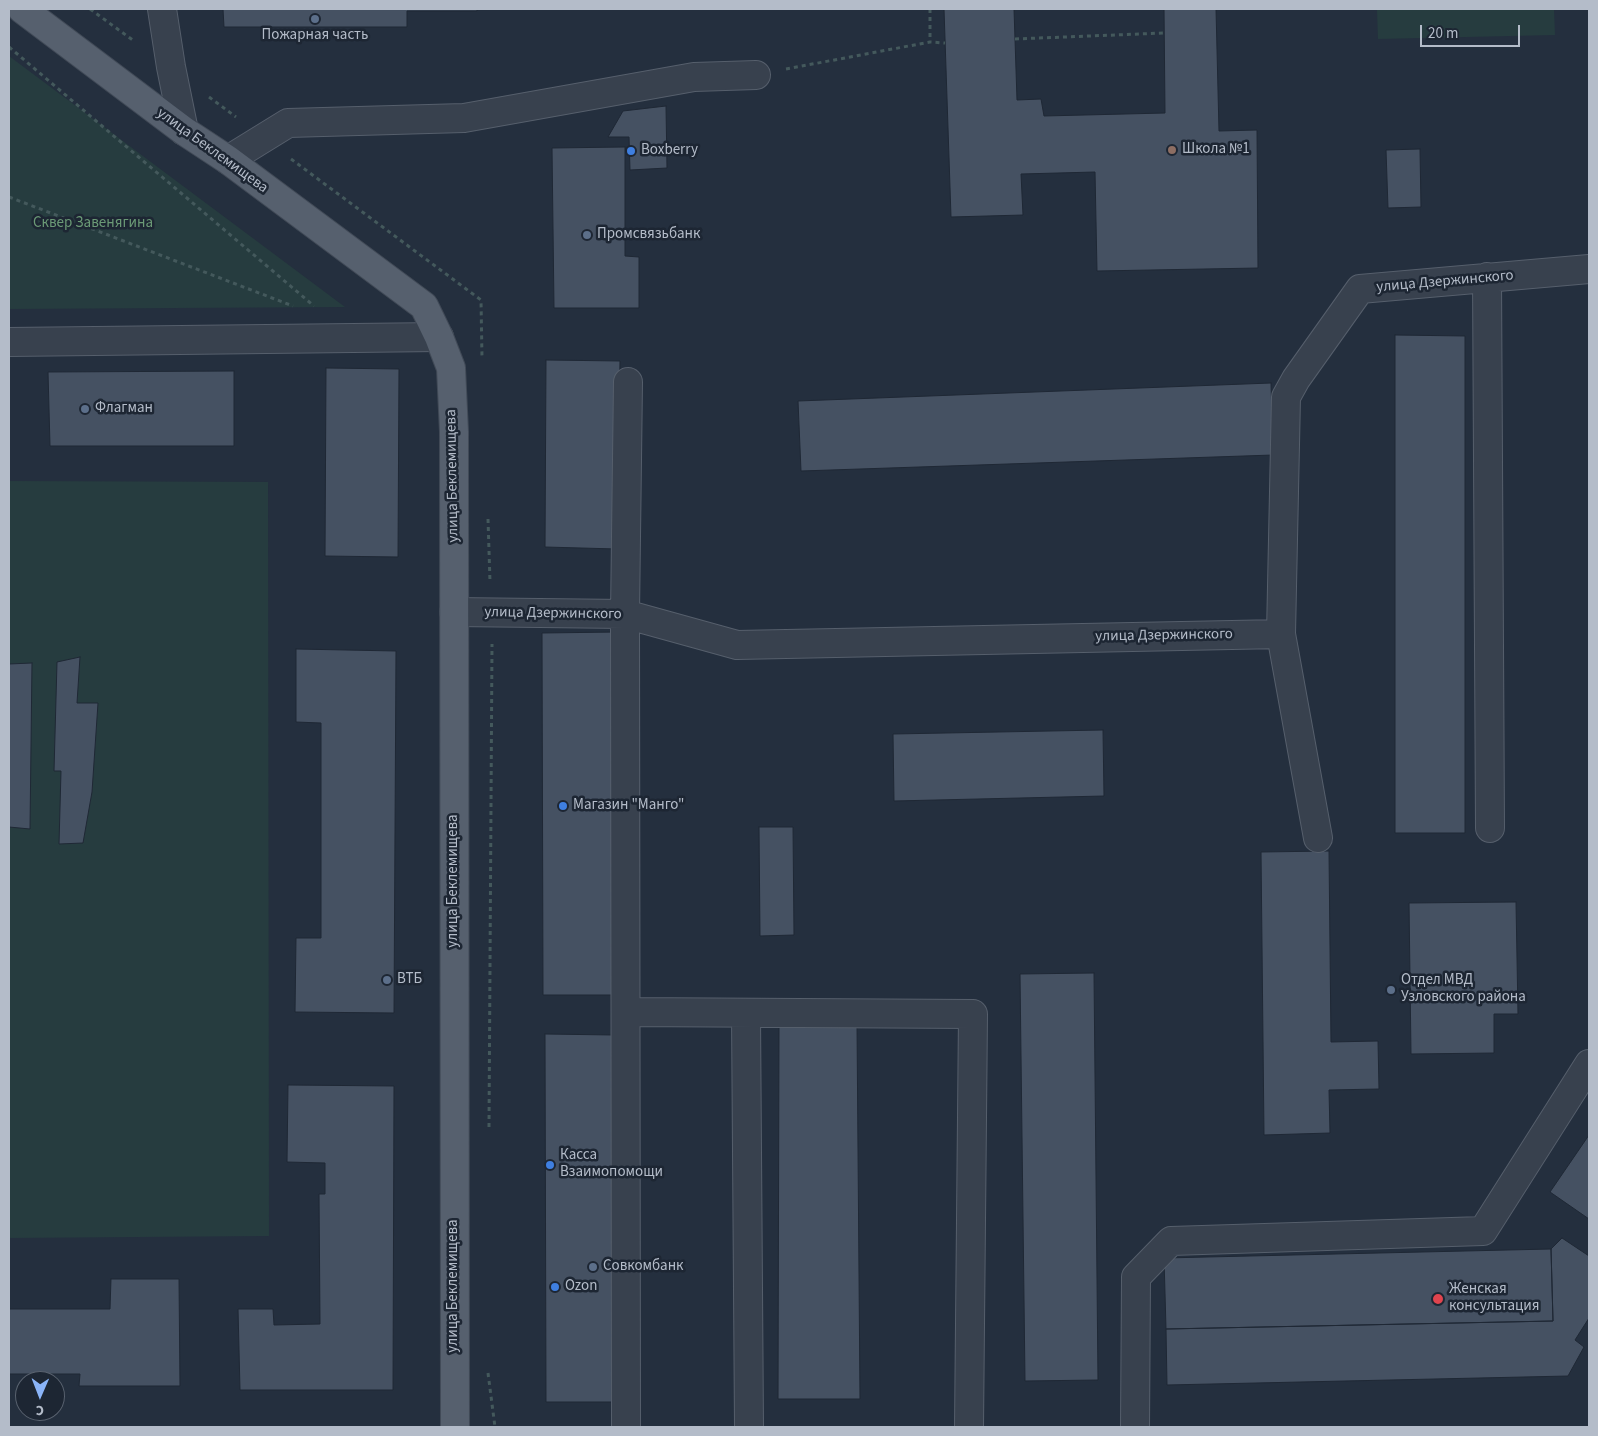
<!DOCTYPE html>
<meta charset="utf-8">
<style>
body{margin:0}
#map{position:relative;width:1598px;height:1436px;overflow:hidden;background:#242f3e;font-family:"Source Sans 3",sans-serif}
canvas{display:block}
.frame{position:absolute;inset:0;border:10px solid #b4bcc9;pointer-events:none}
.north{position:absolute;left:15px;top:1371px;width:50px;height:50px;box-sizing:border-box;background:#1d2633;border:1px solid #59626f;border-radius:50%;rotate:181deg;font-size:14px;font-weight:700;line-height:20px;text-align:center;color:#b4bcc9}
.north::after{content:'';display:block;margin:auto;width:18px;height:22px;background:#8ab4f8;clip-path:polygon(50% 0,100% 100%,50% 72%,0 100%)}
.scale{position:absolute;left:1420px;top:25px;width:100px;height:22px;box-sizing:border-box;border:2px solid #b4bcc9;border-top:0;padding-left:6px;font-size:15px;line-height:18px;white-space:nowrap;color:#b4bcc9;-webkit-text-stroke:4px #1d2633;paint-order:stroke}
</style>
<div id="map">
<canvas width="1598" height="1436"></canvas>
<div class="frame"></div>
<div class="north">С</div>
<div class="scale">20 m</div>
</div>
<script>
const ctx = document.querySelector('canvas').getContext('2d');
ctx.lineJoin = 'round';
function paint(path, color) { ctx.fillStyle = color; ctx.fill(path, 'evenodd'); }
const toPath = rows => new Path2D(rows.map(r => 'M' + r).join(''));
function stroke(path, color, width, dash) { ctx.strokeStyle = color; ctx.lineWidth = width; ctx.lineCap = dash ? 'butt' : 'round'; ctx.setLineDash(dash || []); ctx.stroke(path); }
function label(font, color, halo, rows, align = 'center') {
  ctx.font = font + ' "Source Sans 3",sans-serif'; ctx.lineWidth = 5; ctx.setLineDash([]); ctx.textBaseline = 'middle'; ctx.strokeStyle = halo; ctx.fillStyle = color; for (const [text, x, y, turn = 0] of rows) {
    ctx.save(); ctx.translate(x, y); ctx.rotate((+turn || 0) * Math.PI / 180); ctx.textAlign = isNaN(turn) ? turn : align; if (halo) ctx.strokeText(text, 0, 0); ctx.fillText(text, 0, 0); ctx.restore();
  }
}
paint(toPath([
 [1377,9,1554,9,1555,35,1378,39],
 [9,56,345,307,9,309],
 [9,481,268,482,269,1236,9,1238]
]), '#263c3f');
const building = toPath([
 [223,9,477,9,477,11,407,11,407,27,224,27,223,9],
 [944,9,1014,9,1017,100,1041,99,1044,116,1165,113,1164,9,1216,9,1219,131,1257,130,1258,268,1097,271,1095,172,1021,174,1023,215,951,217,944,9],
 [666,106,667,168,630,170,629,137,608,137,623,111,666,106],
 [625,147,625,256,639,257,639,308,554,308,552,148,625,147],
 [1420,149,1421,207,1388,208,1386,150,1420,149],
 [1395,335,1465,336,1465,833,1395,833,1395,335],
 [546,360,620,361,617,549,545,547,546,360],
 [326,368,399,369,398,557,325,556,326,368],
 [234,371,234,446,50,446,48,372,234,371],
 [1271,383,1273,455,801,471,798,401,1271,383],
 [618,632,619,995,543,995,542,633,618,632],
 [296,649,396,651,394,1013,295,1012,296,938,321,938,321,723,296,722,296,649],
 [80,657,77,703,98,703,92,792,83,843,59,844,61,771,54,771,57,662,80,657],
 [32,663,30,829,9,827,9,664,32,663],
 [1103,730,1104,796,894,801,893,734,1103,730],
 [759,827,793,827,794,935,760,936,759,827],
 [1329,851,1331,1042,1378,1041,1379,1089,1329,1090,1330,1133,1264,1135,1261,852,1329,851],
 [1516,902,1518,1014,1494,1014,1494,1053,1411,1054,1409,903,1516,902],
 [1094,973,1098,1380,1025,1381,1020,974,1094,973],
 [857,1023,860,1399,778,1399,779,1024,857,1023],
 [545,1034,613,1035,614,1402,546,1402,545,1034],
 [288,1085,394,1086,393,1390,240,1390,238,1309,273,1309,274,1325,320,1324,319,1194,325,1194,325,1163,287,1162,288,1085],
 [1589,1135,1589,1219,1550,1192,1589,1135],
 [1562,1238,1589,1256,1589,1318,1575,1340,1584,1347,1568,1376,1167,1385,1166,1329,1553,1321,1551,1249,1562,1238],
 [1551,1249,1553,1321,1166,1329,1164,1258,1551,1249],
 [111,1279,179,1279,180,1386,79,1386,80,1374,9,1374,9,1309,110,1309,111,1279]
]);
paint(building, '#455162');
stroke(building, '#1f2835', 1);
const minor = toPath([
 [162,9,171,67,184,131],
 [228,160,288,123,464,118,694,77,756,75],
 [1487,277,1490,828],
 [9,342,439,337],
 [454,612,625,614,737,645,1281,634,1286,397,1296,379,1360,289,1589,269],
 [1281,634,1318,838],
 [627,1012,973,1014,969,1427],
 [746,1014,749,1427],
 [626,1427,625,614,628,382],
 [1135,1427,1136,1277,1171,1241,1483,1231,1589,1064]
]);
const major = toPath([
 [22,9,184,131,228,160,424,306,439,337,451,368,454,432,455,1427]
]);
stroke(minor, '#565f6c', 30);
stroke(major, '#414a57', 30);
stroke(toPath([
 [90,9,134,41],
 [930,9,930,42],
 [1015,39,1164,33],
 [9,47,314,306],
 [786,69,930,42,945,43],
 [209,97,236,117],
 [291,159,481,300,482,358],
 [9,197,293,306],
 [488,519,490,582],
 [489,1127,492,644],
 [488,1373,495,1427]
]), '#44595c', 3, [4, 4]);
stroke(minor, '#38414e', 28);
stroke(major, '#56606e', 28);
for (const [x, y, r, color] of [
 [315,19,5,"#5c6f8a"],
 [1172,150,5,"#8d6e63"],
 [631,151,5,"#3f7fe0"],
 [587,235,5,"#5c6f8a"],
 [85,409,5,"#5c6f8a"],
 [563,806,5,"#3f7fe0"],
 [387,980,5,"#5c6f8a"],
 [1391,990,5,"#5c6f8a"],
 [550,1165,5,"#3f7fe0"],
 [593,1267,5,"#5c6f8a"],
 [555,1287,5,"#3f7fe0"],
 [1438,1299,6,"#e0444e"]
]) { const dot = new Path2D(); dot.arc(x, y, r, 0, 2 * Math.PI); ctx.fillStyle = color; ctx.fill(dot); stroke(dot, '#1d2633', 2); }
label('15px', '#b4bcc9', '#1d2633', [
 ["Пожарная часть",315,36,"center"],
 ["Школа №1",1182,150],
 ["Boxberry",641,151],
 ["Промсвязьбанк",597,235],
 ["Флагман",95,409],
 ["Магазин \"Манго\"",573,806],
 ["ВТБ",397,980],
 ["Отдел МВД",1401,981],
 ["Узловского района",1401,998],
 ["Касса",560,1156],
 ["Взаимопомощи",560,1173],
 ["Совкомбанк",603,1267],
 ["Ozon",565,1287],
 ["Женская",1449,1290],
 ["консультация",1449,1307]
], 'left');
label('15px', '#b4bcc9', '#1d2633', [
 ["улица Беклемищева",212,151,36],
 ["улица Дзержинского",1445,282,-5],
 ["улица Беклемищева",453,476,-91],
 ["улица Дзержинского",553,614,1],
 ["улица Дзержинского",1164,636,-1],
 ["улица Беклемищева",454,881,-90],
 ["улица Беклемищева",454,1286,-90]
]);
label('15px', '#6b9a76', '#1d2633', [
 ["Сквер Завенягина",93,224]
]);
</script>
